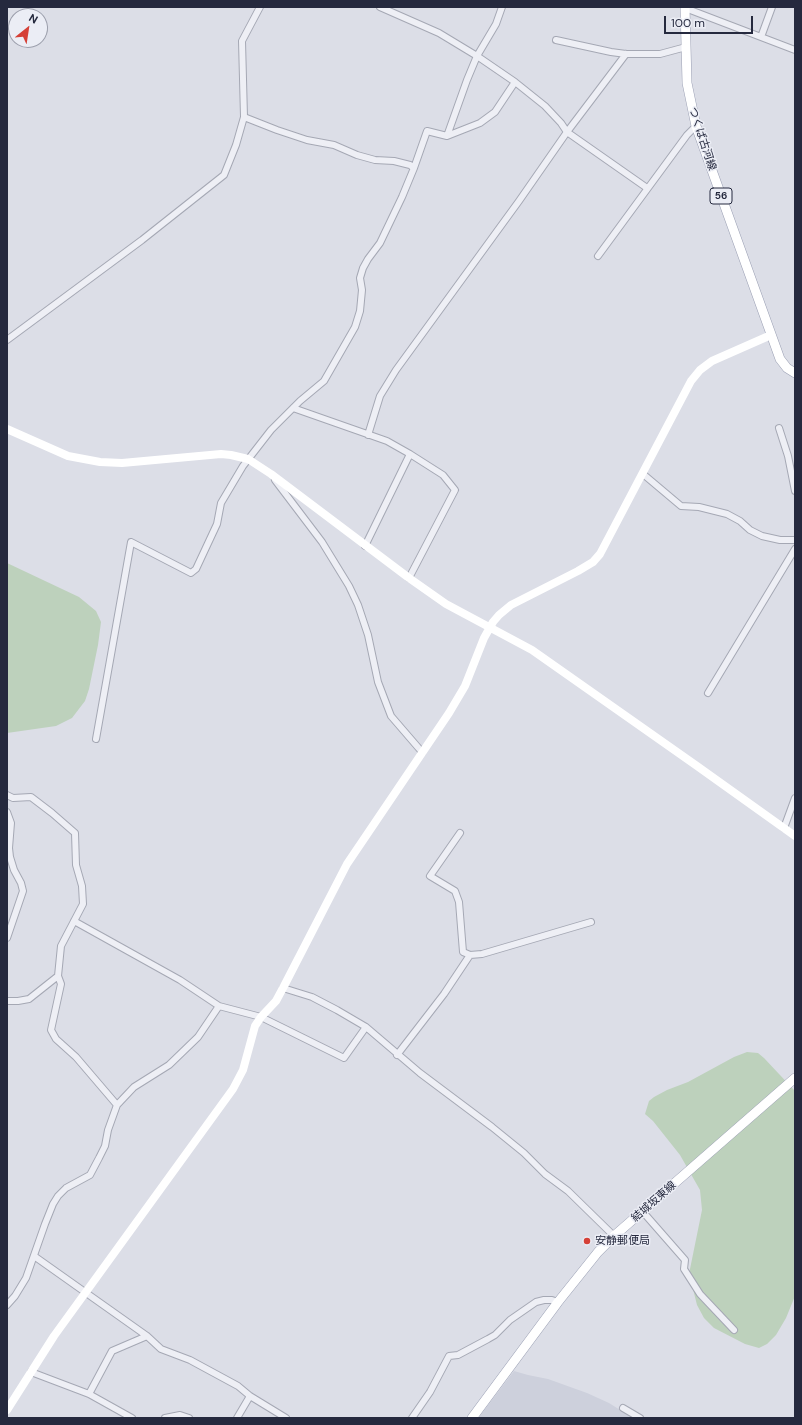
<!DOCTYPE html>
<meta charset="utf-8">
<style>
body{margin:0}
#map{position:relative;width:802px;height:1425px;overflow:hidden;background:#dcdee7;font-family:"DM Sans",sans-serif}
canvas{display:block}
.frame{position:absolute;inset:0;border:8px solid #25293e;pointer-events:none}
.north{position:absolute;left:8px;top:8px;width:40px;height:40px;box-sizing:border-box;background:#ebedf5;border:1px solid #9c9fac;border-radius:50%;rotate:30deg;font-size:11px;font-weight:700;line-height:16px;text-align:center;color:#25293e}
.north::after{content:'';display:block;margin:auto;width:14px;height:18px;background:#d54037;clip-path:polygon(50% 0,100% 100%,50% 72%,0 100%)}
.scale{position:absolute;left:664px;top:16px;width:89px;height:18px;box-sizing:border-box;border:2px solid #25293e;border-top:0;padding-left:5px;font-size:12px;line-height:14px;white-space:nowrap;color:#25293e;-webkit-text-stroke:3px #ebedf5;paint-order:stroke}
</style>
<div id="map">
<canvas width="802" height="1425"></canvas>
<div class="frame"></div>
<div class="north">N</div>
<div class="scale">100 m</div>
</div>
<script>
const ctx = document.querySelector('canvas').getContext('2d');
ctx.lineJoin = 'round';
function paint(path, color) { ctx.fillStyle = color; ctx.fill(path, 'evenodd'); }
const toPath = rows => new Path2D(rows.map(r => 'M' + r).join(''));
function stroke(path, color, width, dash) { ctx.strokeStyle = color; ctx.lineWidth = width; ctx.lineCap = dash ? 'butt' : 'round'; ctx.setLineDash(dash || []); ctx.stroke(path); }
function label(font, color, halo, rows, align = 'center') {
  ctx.font = font + ' "DM Sans","Noto Sans JP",sans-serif'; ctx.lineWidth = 3; ctx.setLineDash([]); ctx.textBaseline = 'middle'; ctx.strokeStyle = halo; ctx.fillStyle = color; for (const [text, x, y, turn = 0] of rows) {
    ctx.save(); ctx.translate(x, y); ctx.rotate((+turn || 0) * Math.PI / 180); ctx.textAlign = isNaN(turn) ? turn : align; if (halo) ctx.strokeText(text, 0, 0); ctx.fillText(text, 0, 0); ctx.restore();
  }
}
paint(toPath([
 [514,1371,528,1375,548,1379,587,1393,609,1403,633,1418,479,1417]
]), '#cdd0dc');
paint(toPath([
 [7,563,79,597,96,611,101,622,98,645,89,689,85,701,72,718,56,726,7,733],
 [747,1052,758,1053,764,1058,795,1091,795,1296,786,1318,776,1335,767,1344,759,1348,745,1344,714,1328,704,1318,697,1305,690,1277,690,1269,702,1210,700,1190,680,1155,653,1121,645,1114,649,1101,654,1097,667,1090,688,1082,734,1057]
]), '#bdd1bc');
const street = toPath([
 [380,7,439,33,477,56,515,82,545,106,561,123,567,132,647,188],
 [685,8,795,50],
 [761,37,772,7],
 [556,40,611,52,626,54,660,54,686,47],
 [244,117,277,130,307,140,334,145,357,155,375,160,394,161,410,165,414,168],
 [447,136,467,80,477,56,496,24,502,7],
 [598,256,687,135,696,126],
 [7,340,142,240,224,175,236,145,244,117,242,41,260,7],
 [293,408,387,441,410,454,365,546],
 [779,428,788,456,795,491],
 [368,435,380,396,396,370,519,201,567,132,626,54],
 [643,474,681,506,699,507,727,514,740,521,750,530,762,536,780,540,795,540],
 [275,480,322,542,349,586,358,605,368,635,378,682,391,716,422,752],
 [409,578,455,490,443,475,410,454],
 [708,693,795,549],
 [96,739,131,542,191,573,196,569,217,524,221,503,243,466,271,430,300,401,324,381,355,327,360,311,362,290,360,278,363,268,368,259,380,243,402,197,414,168,427,131,447,136,480,123,495,112,515,82],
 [7,795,13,798,31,797,52,813,75,833,76,865,82,886,83,904,61,946,58,976,61,984,51,1030,56,1039,76,1057,117,1105],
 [7,812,11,823,9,848,10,857,14,870,21,883,23,891,7,938],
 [784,828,795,798],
 [460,833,430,876,455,891,459,902,463,952,470,955,482,954,591,922],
 [74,921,180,980,219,1006,261,1017,344,1058,366,1027],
 [283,988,312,997,337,1010,366,1027,420,1073,492,1127,524,1153,545,1174,568,1191,614,1236],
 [7,1001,18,1001,29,999,58,976],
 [397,1055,444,994,470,955],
 [643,1212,685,1260,684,1269,700,1294,734,1330],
 [34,1256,147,1336,161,1349,190,1360,238,1386,250,1396,286,1418],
 [7,1305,15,1296,26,1278,45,1224,53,1204,58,1196,66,1188,90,1175,99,1158,105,1146,108,1130,117,1105,134,1087,169,1065,198,1037,219,1006],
 [31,1372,89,1394,132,1418],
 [89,1394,112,1351,147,1336],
 [623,1408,640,1418],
 [165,1418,180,1415,189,1418],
 [237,1418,250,1396],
 [412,1418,430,1392,449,1356,458,1355,488,1339,495,1335,510,1320,536,1302,544,1300,552,1300,558,1302]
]);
const primary = toPath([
 [685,7,687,83,696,126,780,359,787,368,795,373],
 [472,1418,558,1302,598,1252,614,1236,795,1078]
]);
stroke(street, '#a5a8b4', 8);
stroke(primary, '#9a9fb3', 10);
stroke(street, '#eeeff5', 6);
stroke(toPath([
 [7,429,68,456,100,462,122,463,221,454,231,455,248,459,271,474,409,578,446,604,532,650,697,766,795,836],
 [7,1410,54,1336,233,1089,243,1070,255,1026,261,1017,276,1001,283,988,347,864,449,713,465,686,484,638,493,622,499,615,511,605,578,571,593,562,600,554,691,381,700,370,712,361,771,335]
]), '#fff', 8);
stroke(primary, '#fff', 9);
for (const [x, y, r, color] of [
 [587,1241,4,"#d54037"]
]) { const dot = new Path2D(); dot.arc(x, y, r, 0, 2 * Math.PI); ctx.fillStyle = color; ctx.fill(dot); stroke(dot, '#ebedf5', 1.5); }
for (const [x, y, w] of [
 [721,196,22]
]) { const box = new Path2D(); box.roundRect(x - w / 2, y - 8, w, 16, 3); ctx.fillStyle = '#ebedf5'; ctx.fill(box); stroke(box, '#25293e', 1); }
label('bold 10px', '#25293e', null, [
 ["56",721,196]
]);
label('11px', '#25293e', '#ebedf5', [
 ["つくば古河線",702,139,72],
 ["結城坂東線",654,1202,-41]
]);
label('11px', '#25293e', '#ebedf5', [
 ["安静郵便局",595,1241]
], 'left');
</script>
